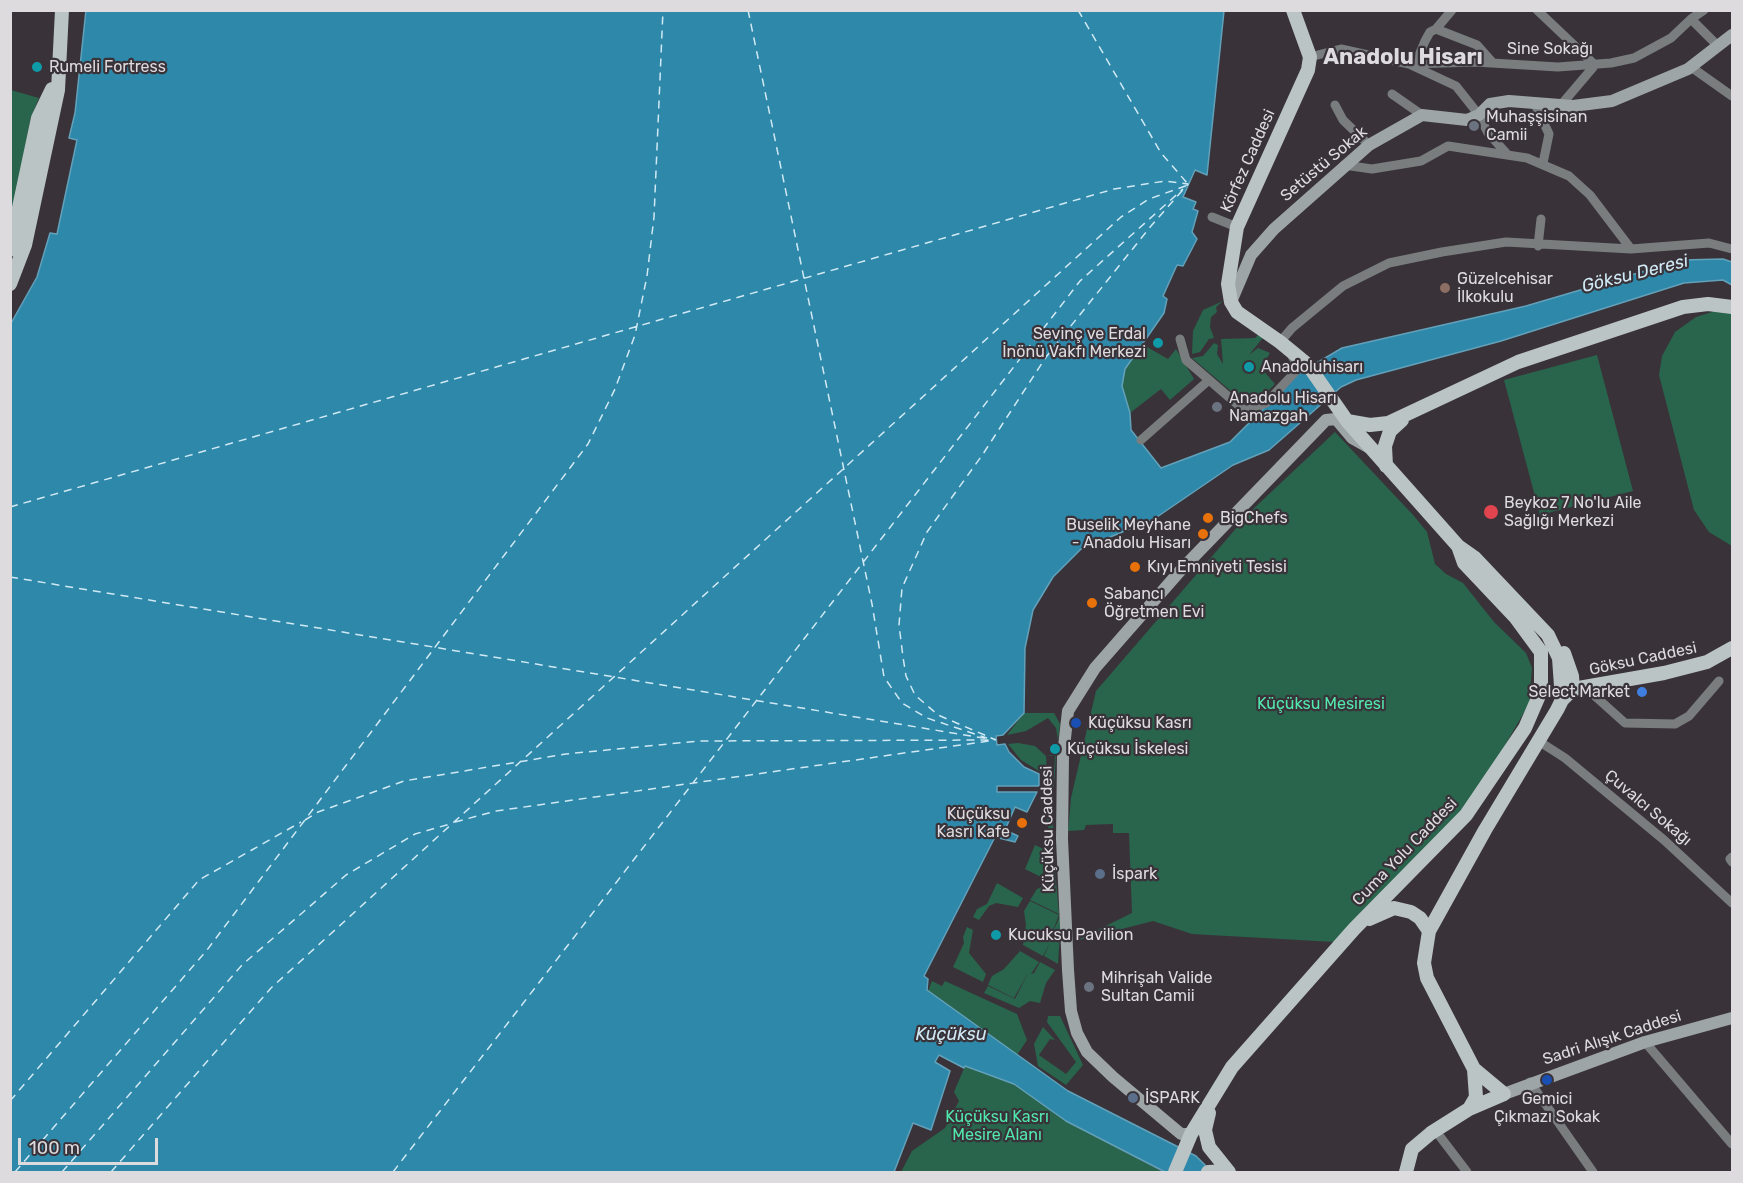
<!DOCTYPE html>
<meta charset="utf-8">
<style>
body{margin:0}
#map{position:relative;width:1743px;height:1183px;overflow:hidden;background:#393339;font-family:Rubik,sans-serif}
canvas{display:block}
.frame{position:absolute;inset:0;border:12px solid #dedbde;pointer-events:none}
.scale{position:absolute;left:18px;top:1138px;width:140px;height:27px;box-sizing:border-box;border:3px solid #dedbde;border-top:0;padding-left:8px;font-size:18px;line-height:21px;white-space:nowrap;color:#dedbde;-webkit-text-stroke:4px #393339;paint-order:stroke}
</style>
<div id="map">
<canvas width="1743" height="1183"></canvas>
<div class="frame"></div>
<div class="scale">100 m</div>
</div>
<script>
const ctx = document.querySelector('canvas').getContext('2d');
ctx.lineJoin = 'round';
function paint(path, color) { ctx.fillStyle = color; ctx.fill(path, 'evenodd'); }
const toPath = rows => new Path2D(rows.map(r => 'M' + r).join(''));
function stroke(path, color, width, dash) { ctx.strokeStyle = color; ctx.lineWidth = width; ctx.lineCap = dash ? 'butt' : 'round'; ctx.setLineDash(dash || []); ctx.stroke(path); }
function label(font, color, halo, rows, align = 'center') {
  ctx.font = font + ' Rubik,sans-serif'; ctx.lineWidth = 4.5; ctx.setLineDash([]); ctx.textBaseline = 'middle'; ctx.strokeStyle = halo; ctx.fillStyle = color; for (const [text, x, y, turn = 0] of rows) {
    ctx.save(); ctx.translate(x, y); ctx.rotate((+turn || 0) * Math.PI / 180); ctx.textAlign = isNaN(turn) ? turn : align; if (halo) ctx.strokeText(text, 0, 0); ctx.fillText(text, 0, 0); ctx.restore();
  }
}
paint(toPath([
 [11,90,39,98,31,117,11,217],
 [1223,301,1216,307,1217,312,1211,317,1210,327,1214,338,1209,339,1200,352,1192,354,1193,331,1203,310],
 [1715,311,1732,312,1732,546,1709,532,1694,510,1659,375,1662,356,1675,332,1696,317],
 [1260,333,1266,334,1249,355,1258,348,1270,353,1261,368,1275,384,1261,398,1246,404,1192,358,1203,356,1214,343,1218,345,1217,354,1223,364,1221,339,1255,338],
 [1142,344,1168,359,1176,349,1194,379,1170,400,1161,389,1130,413,1121,386,1125,369],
 [1597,355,1633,491,1540,515,1504,380],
 [1335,432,1414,516,1427,532,1435,564,1446,574,1463,583,1494,622,1526,653,1532,668,1529,704,1468,808,1334,942,1192,934,1153,921,1075,941,1132,913,1129,833,1113,833,1113,824,1086,825,1084,830,1068,831,1071,798,1096,691,1251,511],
 [1024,713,1054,713,1060,724,1058,740,1056,728,1048,718,1026,731,1007,735],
 [1018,743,1035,746,1046,756,1056,755,1052,816,1054,834,1051,833,1046,823,1052,801,1055,756,1046,756,1047,771,1039,771,1021,760,1008,744],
 [1035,845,1052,853,1043,866,1045,868,1041,877,1025,869],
 [1055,870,1059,914,1030,900,1037,889,1047,885],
 [997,883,1023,898,1018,907,996,903,989,906,979,920,973,917,977,909,987,904],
 [1030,901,1059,915,1050,938,1061,914,1058,964,1044,956,1050,943,1043,956,1023,945,1026,925,1024,911],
 [967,927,973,930,969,953,986,974,983,982,953,967,964,943,963,937],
 [1020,951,1039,962,1031,974,1034,973,1040,962,1055,970,1046,983,1040,1003,1030,1001,1019,1008,984,993,988,986,1015,999,1028,973,1014,998,988,985,992,976,1004,969],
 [932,981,942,986,945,981,1017,1014,1027,1040,1017,1055,928,991],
 [1048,1016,1060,1016,1083,1065,1066,1085,1038,1066,1034,1044,1043,1027,1055,1040,1050,1039,1039,1055,1066,1074,1076,1062,1047,1022],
 [965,1066,1014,1084,1067,1121,1163,1172,901,1172,912,1151,945,1128,959,1101,954,1092]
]), '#29644c');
const water = toPath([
 [86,10,1224,11,1207,175,1195,170,1183,197,1196,202,1193,209,1198,211,1192,232,1197,239,1183,266,1177,265,1163,296,1167,299,1164,313,1125,369,1122,386,1130,413,1131,430,1161,468,1230,442,1298,374,1342,348,1526,306,1682,260,1723,259,1732,262,1732,285,1723,280,1684,283,1501,341,1356,380,1341,387,1269,450,1233,465,1154,519,1081,549,1053,577,1033,610,1025,648,1024,713,1003,735,996,736,997,745,1005,744,1009,752,1024,767,1039,774,1039,786,997,786,997,792,1037,792,1027,812,1015,807,1005,830,1018,836,1015,842,995,837,924,976,928,979,927,990,1068,1091,1196,1156,1212,1172,1165,1172,1066,1121,1014,1084,965,1066,964,1068,939,1055,935,1062,950,1071,931,1130,913,1123,894,1172,11,1172,10,325,37,277,50,233,57,234,77,140,69,138,75,113,86,10]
]);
paint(water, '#2e88aa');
stroke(water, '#63a1ba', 1.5);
stroke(toPath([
 [748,10,872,604,884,677,902,703,927,718,987,738],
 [1078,10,1161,153,1188,184],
 [10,507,1114,189,1165,181,1188,184,1151,226,1046,357,983,454,927,532,902,588,899,625,903,657,906,676,915,695,938,715,996,740],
 [10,577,989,739],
 [305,820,318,812,404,781,566,754,699,741,995,740],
 [455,822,496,811,989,741],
 [10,1101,199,880,301,822],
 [15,1172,207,950,588,444,615,389,635,335,647,276,654,217,663,10],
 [62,1172,242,965,346,875,415,834,450,824],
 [111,1172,271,988,1121,217,1149,199,1188,185],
 [393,1172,1080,281,1183,189]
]), '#d0e9f4', 1.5, [8, 6]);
stroke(toPath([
 [1537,10,1595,65,1561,105],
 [1691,19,1718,46],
 [1436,29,1452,10],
 [1310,57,1341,49,1409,64,1475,62,1558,67,1611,63,1634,58,1671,38,1691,19,1704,10],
 [1419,64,1420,53,1425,41,1430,32,1436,29,1477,45,1493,63],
 [1411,65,1456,86,1479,115,1488,133,1508,155],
 [1691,67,1732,96],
 [1392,94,1422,115],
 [1534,102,1549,134,1543,163],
 [1335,105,1343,120,1369,145],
 [1344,165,1372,169,1421,161,1448,146,1527,158,1569,176,1590,195,1631,249],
 [1212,217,1237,227],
 [1538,246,1541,219],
 [1180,339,1186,360,1245,411,1266,403,1299,368,1292,356],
 [1280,342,1292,328,1343,286,1389,263,1442,252,1506,242,1631,249,1709,243,1732,249],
 [1141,440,1209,380],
 [1586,688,1625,723,1675,724,1689,716,1719,681],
 [1540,742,1565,758,1664,840,1732,903],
 [1732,857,1730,859,1732,862],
 [1645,1042,1732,1144],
 [1530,1082,1593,1172],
 [1435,1130,1467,1172]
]), '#797d7d', 9);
stroke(toPath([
 [1231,302,1251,255,1274,229,1369,145,1422,115,1467,120,1479,115,1490,104,1509,101,1573,106,1612,101,1688,69,1732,35],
 [1504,1094,1645,1042,1732,1018],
 [1191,1134,1181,1134,1113,1077,1087,1052,1077,1033,1071,1011,1068,970,1062,839,1063,756,1068,711,1095,668,1180,571,1326,420,1336,419,1352,438,1368,447]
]), '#9ea5a6', 12);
stroke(toPath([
 [1293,10,1310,57,1308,70,1237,227,1228,284,1231,302,1237,312,1280,342,1308,365,1347,421,1458,546,1475,558,1548,635,1559,658,1562,700,1557,710,1485,830,1429,931,1424,963,1427,978,1474,1069,1476,1097,1469,1109],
 [10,250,38,118,52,89],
 [10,284,25,245,58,90,62,10],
 [1347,421,1370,425,1388,423,1518,362,1683,307,1708,304,1732,307],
 [1386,466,1385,446,1390,431,1402,420],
 [1564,653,1572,676,1573,689],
 [1562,700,1573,689,1664,673,1707,662,1732,648],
 [1369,919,1394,908,1411,912,1420,918,1429,931],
 [1209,1113,1205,1130,1209,1147,1229,1172],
 [1175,1172,1191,1134,1232,1067,1354,929,1466,815,1525,728,1541,691,1541,652,1516,618,1464,563,1458,546],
 [1208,1172,1228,1171],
 [1406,1172,1412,1149,1431,1133,1469,1109,1504,1094,1474,1069]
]), '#bbc4c5', 14);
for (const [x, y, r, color] of [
 [37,67,6,"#0f9aa8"],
 [1474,126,6,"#6b7280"],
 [1445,288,6,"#8d6e63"],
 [1158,343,6,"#0f9aa8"],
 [1249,367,6,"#0f9aa8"],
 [1217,407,6,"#6b7280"],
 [1491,512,8,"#e0444e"],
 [1208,518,6,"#e8710a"],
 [1203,534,6,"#e8710a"],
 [1135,567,6,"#e8710a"],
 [1092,603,6,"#e8710a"],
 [1642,692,6,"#3f7fe0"],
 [1076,723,6,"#1a4fb4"],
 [1055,749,6,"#0f9aa8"],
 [1022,823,6,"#e8710a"],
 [1100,874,6,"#5c6f8a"],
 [996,935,6,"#0f9aa8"],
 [1089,987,6,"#6b7280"],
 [1547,1080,6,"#1a4fb4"],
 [1133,1098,6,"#5c6f8a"]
]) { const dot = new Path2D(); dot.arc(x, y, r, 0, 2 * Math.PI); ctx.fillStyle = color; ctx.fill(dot); stroke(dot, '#393339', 2); }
label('16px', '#dedbde', '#393339', [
 ["Sine Sokağı",1550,49],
 ["Körfez Caddesi",1248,161,-66],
 ["Setüstü Sokak",1324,164,-40],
 ["Göksu Caddesi",1643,659,-12],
 ["Çuvalcı Sokağı",1648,808,40],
 ["Küçüksu Caddesi",1048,829,-91],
 ["Cuma Yolu Caddesi",1405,852,-46],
 ["Sadri Alışık Caddesi",1612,1038,-18]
]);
label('16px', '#dedbde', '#393339', [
 ["Rumeli Fortress",49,67],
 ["Muhaşşisinan",1486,117],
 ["Camii",1486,135],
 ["Güzelcehisar",1457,279],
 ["İlkokulu",1457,297],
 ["Sevinç ve Erdal",1146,334,"right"],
 ["İnönü Vakfı Merkezi",1146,352,"right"],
 ["Anadoluhisarı",1261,367],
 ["Anadolu Hisarı",1229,398],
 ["Namazgah",1229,416],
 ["Beykoz 7 No'lu Aile",1504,503],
 ["Sağlığı Merkezi",1504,521],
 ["BigChefs",1220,518],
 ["Buselik Meyhane",1191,525,"right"],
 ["- Anadolu Hisarı",1191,543,"right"],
 ["Kıyı Emniyeti Tesisi",1147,567],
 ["Sabancı",1104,594],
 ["Öğretmen Evi",1104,612],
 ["Select Market",1630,692,"right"],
 ["Küçüksu Kasrı",1088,723],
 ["Küçüksu İskelesi",1067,749],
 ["Küçüksu",1010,814,"right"],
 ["Kasrı Kafe",1010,832,"right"],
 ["İspark",1112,874],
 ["Kucuksu Pavilion",1008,935],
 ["Mihrişah Valide",1101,978],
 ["Sultan Camii",1101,996],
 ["İSPARK",1145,1098],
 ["Gemici",1547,1099,"center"],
 ["Çıkmazı Sokak",1547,1117,"center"]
], 'left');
label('16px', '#51e8ae', '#393339', [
 ["Küçüksu Mesiresi",1321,704],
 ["Küçüksu Kasrı",997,1117],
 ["Mesire Alanı",997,1135]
]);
label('italic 18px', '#d0e9f4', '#393339', [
 ["Göksu Deresi",1635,274,-14],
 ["Küçüksu",951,1035]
]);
label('bold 22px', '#dedbde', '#393339', [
 ["Anadolu Hisarı",1403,58]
]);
</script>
